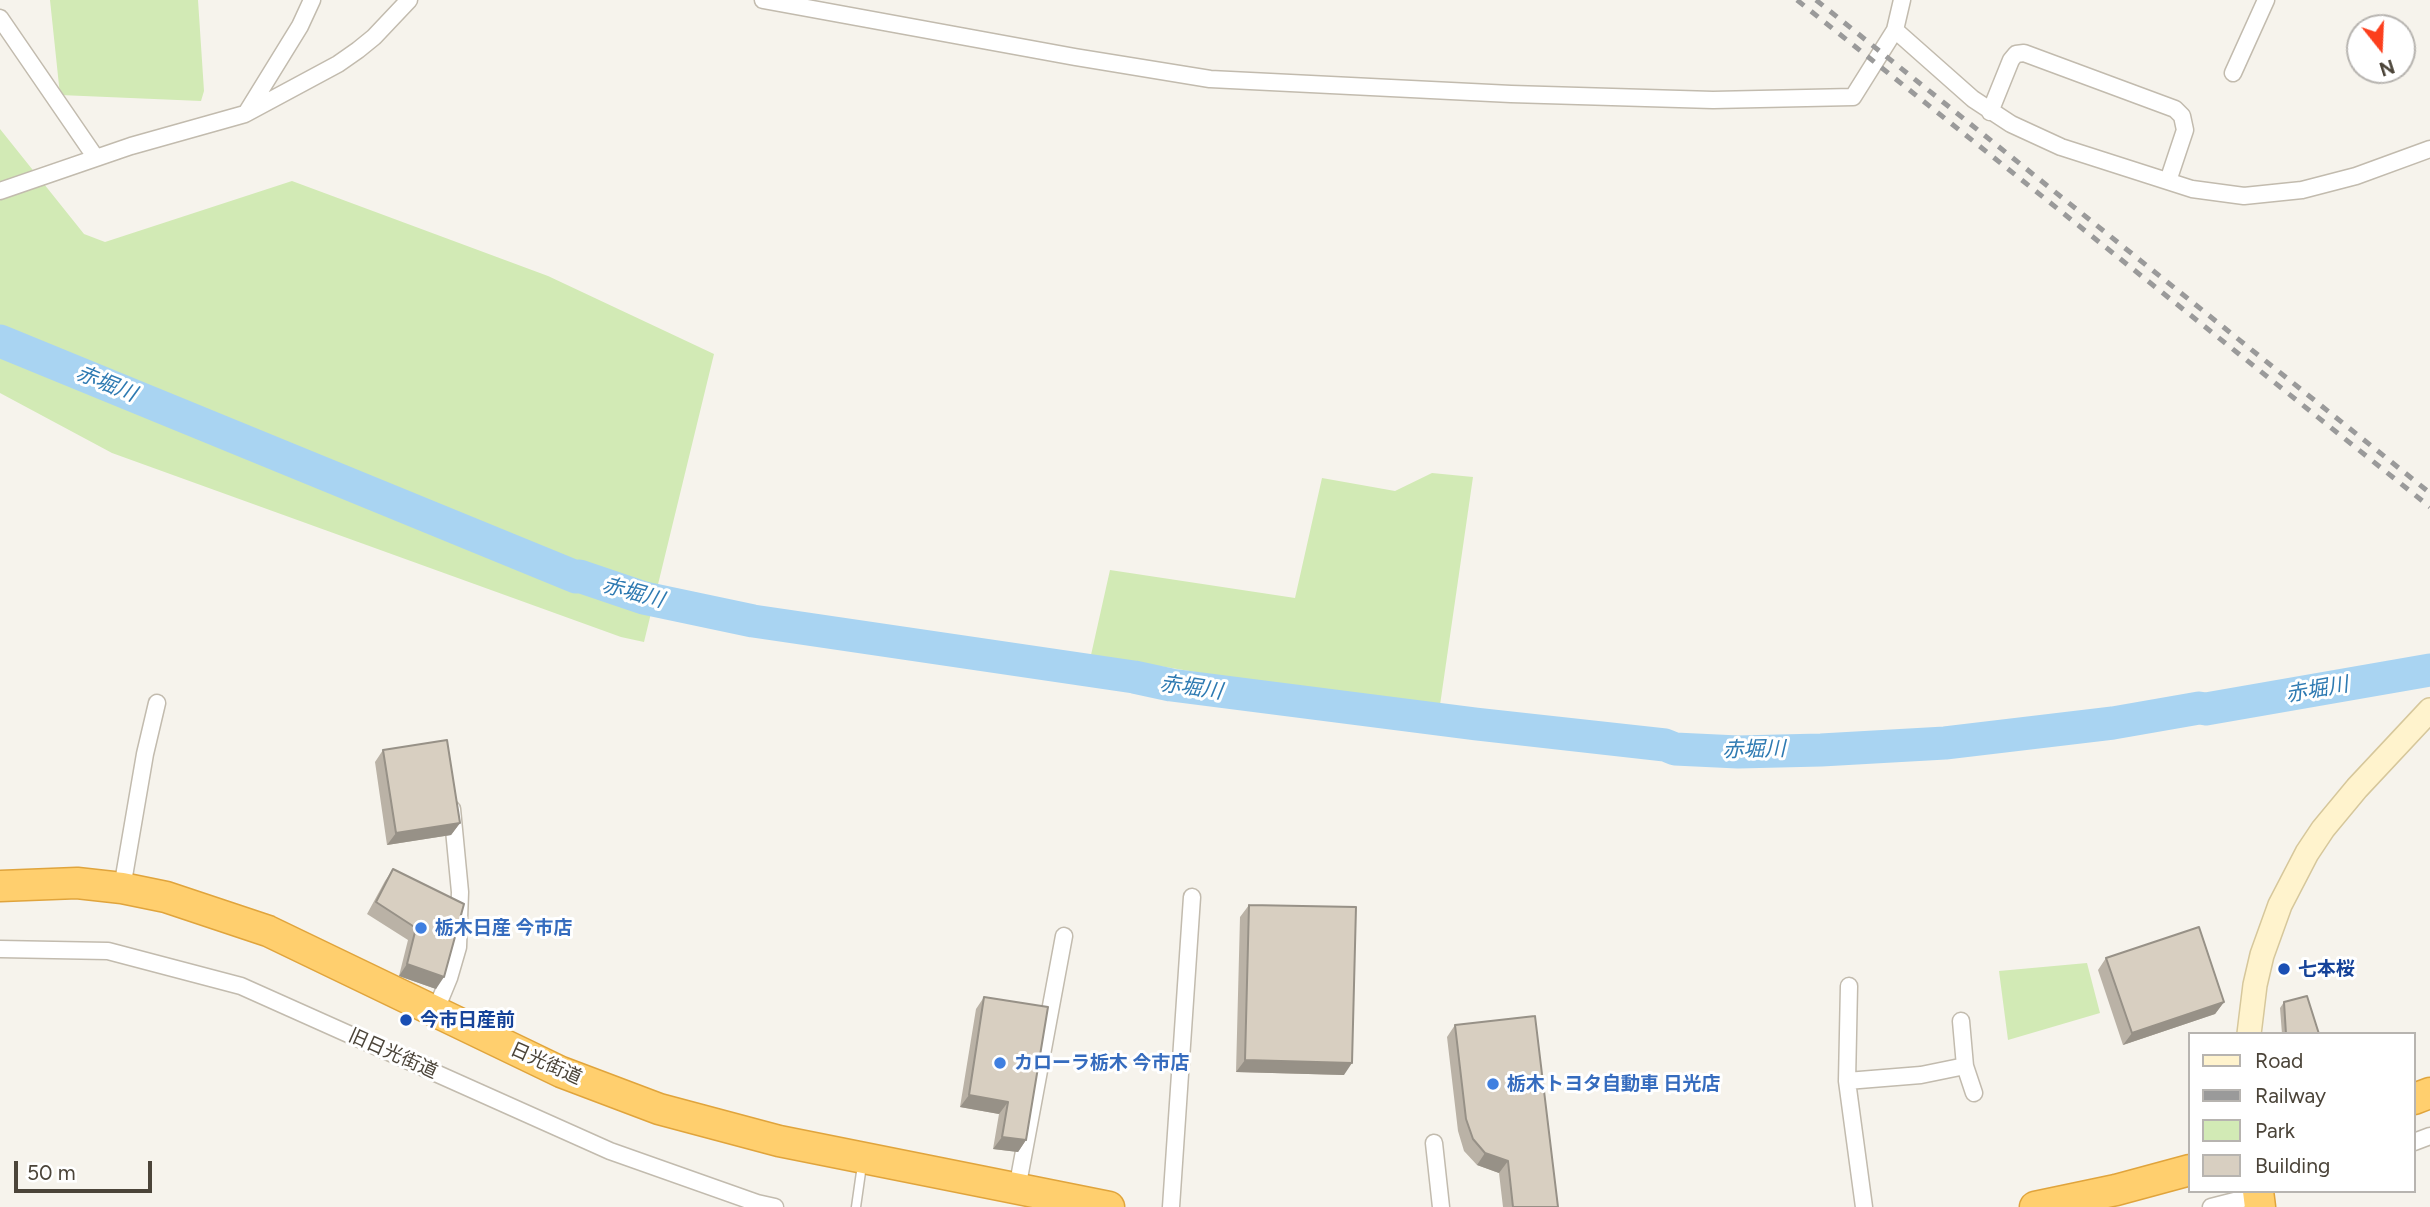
<!DOCTYPE html>
<meta charset="utf-8">
<style>
body{margin:0}
#map{position:relative;width:2430px;height:1207px;overflow:hidden;background:#f6f3ec;font-family:Figtree,sans-serif}
canvas{display:block}
.legend{position:absolute;left:2188px;top:1032px;width:228px;height:161px;box-sizing:border-box;background:#fff;border:2px solid #b7b4b0;margin:0;padding:9px 12px;list-style:none;font-size:21px;color:#4b4439}
.legend li{display:flex;align-items:center;gap:14px;height:35px}
.legend b{width:35px;border:2px solid #b7b4b0}
.north{position:absolute;left:2346px;top:14px;width:70px;height:70px;box-sizing:border-box;background:#fff;border:2px solid #b7b4b0;border-radius:50%;rotate:162deg;font-size:19px;font-weight:700;line-height:28px;text-align:center;color:#4b4439}
.north::after{content:'';display:block;margin:auto;width:24px;height:32px;background:#fc3f1d;clip-path:polygon(50% 0,100% 100%,50% 72%,0 100%)}
.scale{position:absolute;left:14px;top:1161px;width:138px;height:32px;box-sizing:border-box;border:4px solid #4b4439;border-top:0;padding-left:9px;font-size:21px;line-height:24px;white-space:nowrap;color:#4b4439;-webkit-text-stroke:5px #fff;paint-order:stroke}
</style>
<div id="map">
<canvas width="2430" height="1207"></canvas>
<ul class="legend">
<li><b style="height:9px;background:#fff3cd"></b>Road</li>
<li><b style="height:9px;background:#9a9a9a"></b>Railway</li>
<li><b style="height:19px;background:#d2eab5"></b>Park</li>
<li><b style="height:19px;background:#d8cfc1"></b>Building</li>
</ul>
<div class="north">N</div>
<div class="scale">50 m</div>
</div>
<script>
const ctx = document.querySelector('canvas').getContext('2d');
ctx.lineJoin = 'round';
function paint(path, color) { ctx.fillStyle = color; ctx.fill(path, 'evenodd'); }
const toPath = rows => new Path2D(rows.map(r => 'M' + r).join(''));
function stroke(path, color, width, dash) { ctx.strokeStyle = color; ctx.lineWidth = width; ctx.lineCap = dash ? 'butt' : 'round'; ctx.setLineDash(dash || []); ctx.stroke(path); }
function label(font, color, halo, rows, align = 'center') {
  ctx.font = font + ' Figtree,"Noto Sans JP",sans-serif'; ctx.lineWidth = 6; ctx.setLineDash([]); ctx.textBaseline = 'middle'; ctx.strokeStyle = halo; ctx.fillStyle = color; for (const [text, x, y, turn = 0] of rows) {
    ctx.save(); ctx.translate(x, y); ctx.rotate((+turn || 0) * Math.PI / 180); ctx.textAlign = isNaN(turn) ? turn : align; if (halo) ctx.strokeText(text, 0, 0); ctx.fillText(text, 0, 0); ctx.restore();
  }
}
paint(toPath([
 [50,0,198,0,204,91,201,101,60,95],
 [0,129,84,234,105,242,292,181,548,276,714,354,644,642,621,637,112,453,0,393],
 [1432,473,1473,477,1440,705,1319,692,1091,655,1110,570,1295,598,1322,478,1395,491],
 [2087,963,2100,1013,2008,1040,1999,971]
]), '#d2eab5');
stroke(toPath([
 [0,341,576,577,579,576,644,598,753,621,1134,677,1171,685,1476,724,1665,745,1675,749,1738,752,1821,750,1945,743,2113,723,2199,708,2206,709,2430,670]
]), '#a9d4f2', 33);
const lane = toPath([
 [856,1207,862,1165]
]);
const street = toPath([
 [763,0,1075,57,1210,79,1511,94,1713,100,1853,97,1895,30,1902,0],
 [0,18,96,158],
 [1895,30,1973,99,2011,124,2061,147,2192,189,2244,196,2302,190,2356,176,2430,149],
 [2233,73,2266,0],
 [247,112,300,26,312,0],
 [1990,112,2011,60,2016,54,2024,53,2175,109,2182,116,2185,130,2168,181],
 [0,191,131,146,245,114,338,64,358,50,374,37,409,0],
 [122,888,145,754,157,703],
 [0,949,108,951,241,986,610,1151,757,1203,775,1207],
 [1849,986,1847,1081,1864,1207],
 [435,1012,449,978,458,947,460,892,452,809],
 [1961,1021,1965,1066,1974,1093],
 [1847,1081,1921,1075,1965,1066],
 [2414,1142,2430,1136],
 [1434,1143,1441,1207],
 [1017,1189,1064,936],
 [1171,1207,1192,897],
 [2211,1207,2262,1194]
]);
const secondary = toPath([
 [2249,1034,2255,985,2262,955,2280,905,2307,853,2323,829,2357,788,2430,710]
]);
const highway = toPath([
 [0,886,77,883,122,888,166,897,268,931,561,1072,659,1109,779,1141,1109,1207],
 [2414,1099,2430,1093],
 [2258,1191,2260,1207],
 [2035,1207,2116,1190,2190,1170]
]);
stroke(lane, '#c2bbae', 11);
stroke(street, '#c2bbae', 19);
stroke(secondary, '#d6c79b', 26);
stroke(highway, '#e0a43c', 33);
stroke(lane, '#fff', 8);
stroke(street, '#fff', 16);
stroke(secondary, '#fff3cd', 23);
stroke(highway, '#ffcf6e', 30);
stroke(toPath([
 [1797,0,2430,507],
 [1816,0,2430,493]
]), '#9a9a9a', 5, [9, 9]);
paint(toPath([
 [383,750,460,823,451,835,387,845,375,762],
 [393,869,464,904,436,989,399,976,408,940,367,914,385,881],
 [1249,905,1344,1075,1236,1072,1240,917],
 [2106,958,2224,1002,2215,1014,2123,1045,2098,970],
 [984,997,1026,1140,1018,1152,993,1149,999,1114,960,1107,976,1009],
 [2284,1002,2319,1034,2282,1034,2280,1008],
 [1455,1025,1558,1207,1503,1207,1499,1173,1477,1165,1464,1151,1458,1131,1447,1037]
]), '#bab2a6');
paint(toPath([
 [460,823,451,835,387,845,396,833],
 [407,964,444,977,436,989,399,976],
 [2224,1002,2215,1014,2123,1045,2132,1033],
 [1245,1060,1352,1063,1344,1075,1236,1072],
 [969,1095,1008,1102,999,1114,960,1107],
 [1002,1137,1026,1140,1018,1152,993,1149],
 [1485,1153,1508,1161,1499,1173,1477,1165]
]), '#979187');
const building = toPath([
 [447,740,460,823,396,833,383,750,447,740],
 [393,869,464,904,444,977,407,964,416,928,376,902,393,869],
 [1249,905,1356,907,1352,1063,1245,1060,1249,905],
 [2199,927,2224,1002,2132,1033,2106,958,2199,927],
 [2307,996,2319,1034,2286,1034,2284,1002,2307,996],
 [984,997,1048,1007,1026,1140,1002,1137,1008,1102,969,1095,984,997],
 [1535,1016,1558,1207,1513,1207,1508,1161,1485,1153,1473,1139,1466,1119,1455,1025,1535,1016]
]);
paint(building, '#d8cfc1');
stroke(building, '#979187', 2);
for (const [x, y, r, color] of [
 [421,928,7,"#3f7fe0"],
 [2284,969,7,"#1a4fb4"],
 [406,1020,7,"#1a4fb4"],
 [1000,1063,7,"#3f7fe0"],
 [1493,1084,7,"#3f7fe0"]
]) { const dot = new Path2D(); dot.arc(x, y, r, 0, 2 * Math.PI); ctx.fillStyle = color; ctx.fill(dot); stroke(dot, '#fff', 2.5); }
label('bold 19px', '#366cbe', '#fff', [
 ["栃木日産 今市店",435,928],
 ["カローラ栃木 今市店",1014,1063],
 ["栃木トヨタ自動車 日光店",1507,1084]
], 'left');
label('bold 19px', '#164399', '#fff', [
 ["七本桜",2298,969],
 ["今市日産前",420,1020]
], 'left');
label('19px', '#4b4439', '#fff', [
 ["旧日光街道",393,1054,24],
 ["日光街道",546,1064,24]
]);
label('italic 21px', '#2e7ab2', '#fff', [
 ["赤堀川",106,384,22],
 ["赤堀川",633,593,15],
 ["赤堀川",1191,688,8],
 ["赤堀川",2317,690,-10],
 ["赤堀川",1754,750,-1]
]);
</script>
